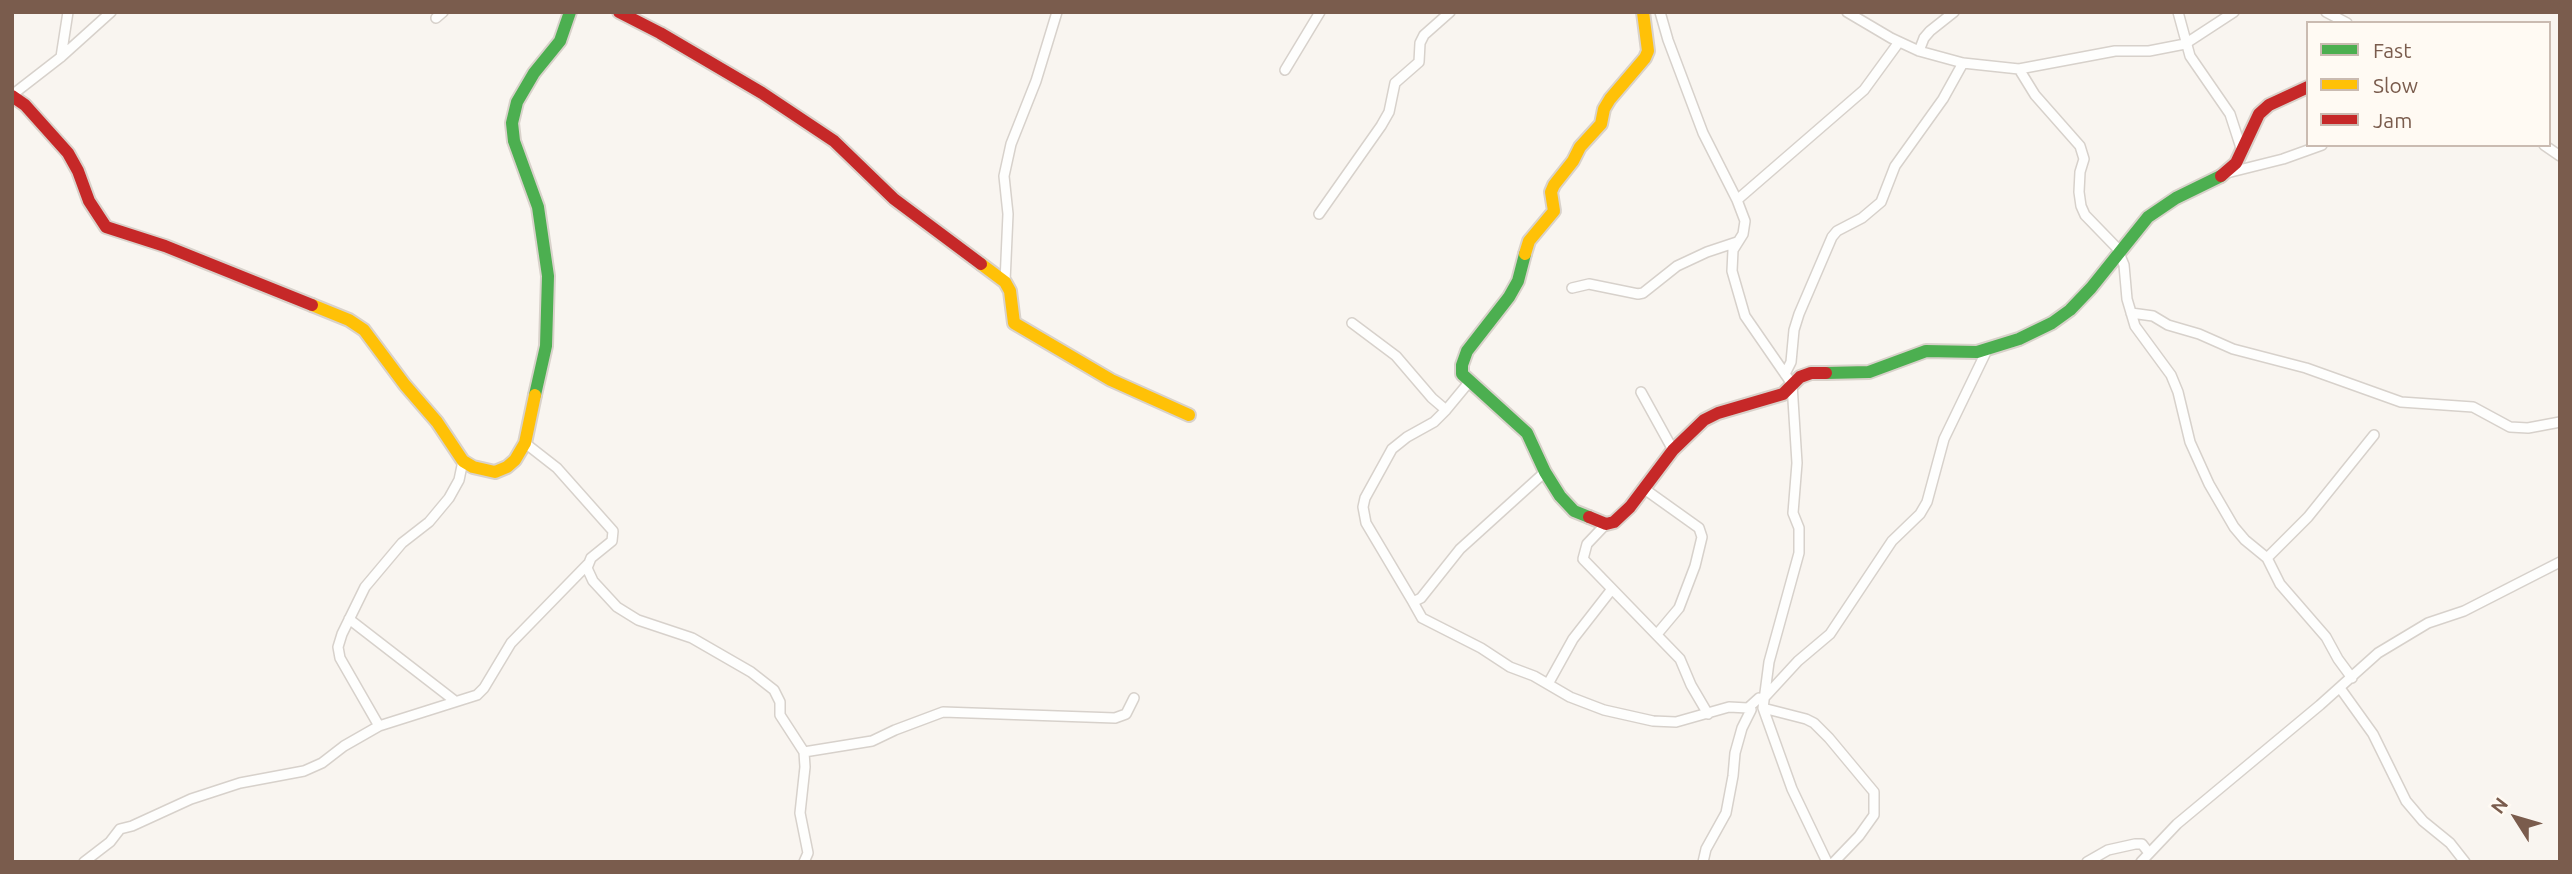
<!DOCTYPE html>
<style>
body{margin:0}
#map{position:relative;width:2572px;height:874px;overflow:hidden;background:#f9f5f0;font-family:Ubuntu,sans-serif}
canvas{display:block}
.frame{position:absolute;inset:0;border:14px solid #7a5c4d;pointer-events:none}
.legend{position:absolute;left:2306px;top:21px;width:245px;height:126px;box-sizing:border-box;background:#fffaf3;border:2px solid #cabbb1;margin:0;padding:9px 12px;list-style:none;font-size:21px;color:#7a5c4d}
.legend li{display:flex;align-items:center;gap:14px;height:35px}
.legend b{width:35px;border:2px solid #cabbb1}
.north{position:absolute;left:2481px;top:783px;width:70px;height:70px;-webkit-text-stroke:5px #fffaf3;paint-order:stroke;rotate:307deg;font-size:19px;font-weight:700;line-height:28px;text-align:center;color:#7a5c4d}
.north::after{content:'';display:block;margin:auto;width:24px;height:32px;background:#7a5c4d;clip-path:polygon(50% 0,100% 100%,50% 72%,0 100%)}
</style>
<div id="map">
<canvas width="2572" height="874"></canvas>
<div class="frame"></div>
<ul class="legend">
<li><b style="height:9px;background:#4caf50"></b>Fast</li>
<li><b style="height:9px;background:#ffc107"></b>Slow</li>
<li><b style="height:9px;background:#c62828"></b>Jam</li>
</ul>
<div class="north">N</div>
</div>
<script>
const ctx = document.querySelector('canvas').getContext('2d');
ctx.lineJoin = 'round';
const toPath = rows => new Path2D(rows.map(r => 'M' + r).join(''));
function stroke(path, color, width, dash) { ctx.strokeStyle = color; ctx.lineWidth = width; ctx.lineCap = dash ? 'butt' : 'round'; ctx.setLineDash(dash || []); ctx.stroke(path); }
const street = toPath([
 [1660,12,1668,40,1703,133,1737,200,1745,221,1743,234,1733,250,1732,271,1745,316,1792,384,1797,463,1793,513,1799,528,1799,553,1769,662,1763,708,1792,789,1827,862],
 [1847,12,1891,38,1919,51,1963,63,2019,69,2115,51,2149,51,2185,44,2234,12],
 [2178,12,2190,56,2230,114,2242,151],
 [2326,12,2347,23],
 [436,18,443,12],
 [1919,51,1924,38,1930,31,1954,12],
 [61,57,68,12],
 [2019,69,2035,95,2080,146,2084,159,2080,172,2079,192,2081,206,2085,215,2117,248,2124,265,2127,299,2135,326,2171,375,2178,392,2190,442,2209,484,2234,527,2245,540,2267,558,2280,584,2326,637,2338,659,2352,678],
 [1285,70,1320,12],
 [12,95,61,57,111,12],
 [2544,145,2560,156],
 [2227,173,2283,159,2322,145],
 [1737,200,1864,90,1899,42],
 [1319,214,1381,126,1389,112,1395,83,1419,62,1420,43,1424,35,1450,12],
 [1005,282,1008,214,1004,176,1011,144,1036,81,1057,12],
 [1572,288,1589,284,1638,294,1643,293,1677,266,1707,252,1737,242],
 [2131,313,2153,316,2168,325,2199,334,2233,349,2306,368,2401,402,2473,407,2510,427,2528,428,2560,422],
 [1352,323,1396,356,1432,398,1446,410,1434,422,1407,437,1392,449,1365,498,1363,507,1366,523,1413,602,1421,598,1460,549,1545,472],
 [1785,374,1791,362,1794,330,1799,314,1832,237,1837,231,1862,218,1881,202,1895,166,1943,99,1963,63],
 [1641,392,1673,450],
 [1446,410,1470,381],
 [525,443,557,468,613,531,612,541,591,558,587,568,593,581,617,607,638,620,692,638,751,672,774,690,780,702,780,715,804,752,805,767,800,813,808,853,804,862],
 [1643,488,1699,528,1702,537,1695,566,1679,608,1658,633],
 [1606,524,1587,544,1583,559,1680,659,1691,685,1708,714],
 [2267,558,2308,517,2374,435],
 [1413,602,1422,618,1481,648,1510,667,1534,676,1570,697,1604,710,1653,721,1676,722,1729,707,1748,708],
 [349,619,455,701],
 [1548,684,1573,639,1612,589],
 [2340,688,2373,734,2406,801,2423,821,2450,843,2465,862],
 [1763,708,1806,719,1814,723,1829,738,1874,792,1874,815,1859,836,1834,862],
 [379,726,340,658,338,647,342,634,365,587,402,543,429,522,449,498,459,480,463,461],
 [804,752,872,741,895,730,943,712,1115,718,1126,714,1134,698],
 [84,862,110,842,120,829,132,826,191,799,240,783,304,771,322,763,344,746,379,726,477,695,484,688,511,643,588,564],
 [1703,862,1706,849,1726,813,1733,776,1735,753,1742,728,1751,710,1748,708,1759,698,1763,699,1798,661,1830,634,1892,541,1920,514,1927,502,1944,439,1987,350],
 [2087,862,2108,850,2135,844,2142,844,2149,853],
 [2141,862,2177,824,2320,705,2378,653,2428,623,2464,611,2560,562]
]);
const fast = toPath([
 [1525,254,1518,281,1509,297,1467,351,1462,365,1462,374,1527,433,1545,472,1560,496,1574,511,1589,517],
 [1826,373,1869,372,1926,351,1977,352,2019,339,2052,323,2070,310,2091,288,2148,217,2176,198,2221,176],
 [535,395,546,346,548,276,538,207,514,141,512,123,517,102,534,73,560,41,570,12]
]);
const slow = toPath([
 [1525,254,1529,241,1554,211,1551,192,1554,185,1573,161,1580,147,1601,124,1604,109,1610,99,1645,58,1648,51,1643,12],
 [981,264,1005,282,1010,291,1014,323,1111,380,1189,415],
 [312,305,349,320,364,330,405,385,437,422,463,461,473,467,495,472,507,467,515,460,525,443,535,395]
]);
const jam = toPath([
 [619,12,660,33,762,93,834,141,894,199,981,264],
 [12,96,25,105,68,153,78,171,89,201,106,227,165,246,312,305],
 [2221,176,2236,163,2259,114,2269,105,2308,87],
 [1589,517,1606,524,1614,522,1630,507,1673,450,1704,420,1718,413,1783,394,1800,377,1811,373,1826,373]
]);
stroke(street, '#d7d1cb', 12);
stroke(fast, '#d9d2cb', 16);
stroke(slow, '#d9d2cb', 16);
stroke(jam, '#d9d2cb', 16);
stroke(street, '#fefefd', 9);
stroke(fast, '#4caf50', 12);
stroke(slow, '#ffc107', 12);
stroke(jam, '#c62828', 12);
</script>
